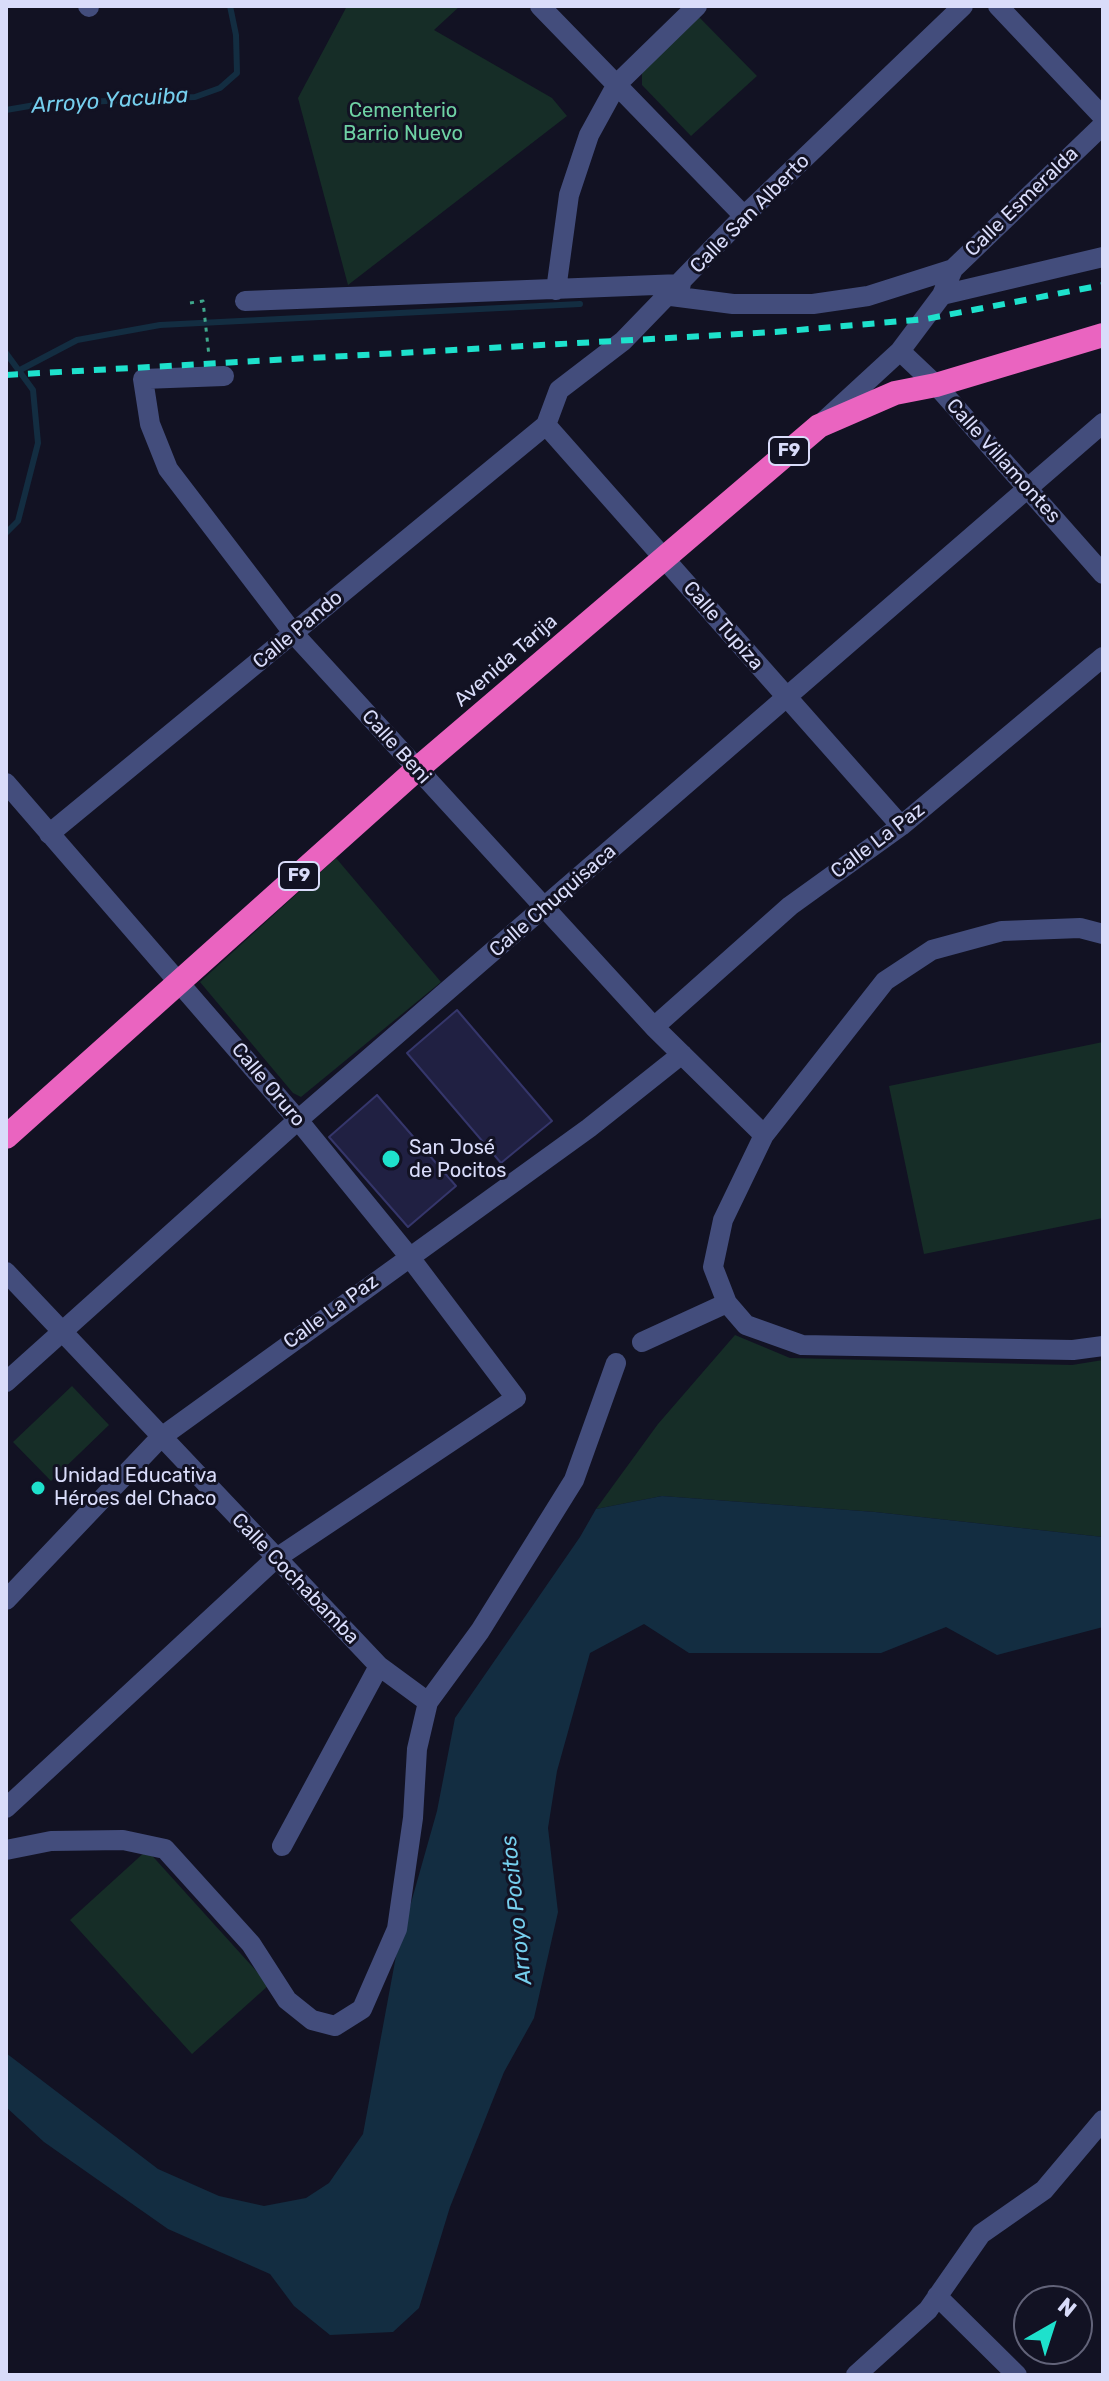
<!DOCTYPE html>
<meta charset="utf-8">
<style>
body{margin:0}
#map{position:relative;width:1109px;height:2381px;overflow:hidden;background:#121223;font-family:Rubik,sans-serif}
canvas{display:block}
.frame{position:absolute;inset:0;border:8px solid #d9dcfa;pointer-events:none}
.north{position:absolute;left:1013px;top:2285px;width:80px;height:80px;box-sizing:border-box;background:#121223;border:2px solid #626379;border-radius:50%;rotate:39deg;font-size:22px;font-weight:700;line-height:32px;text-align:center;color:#d9dcfa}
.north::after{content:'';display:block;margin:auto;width:28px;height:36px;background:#1ee1cc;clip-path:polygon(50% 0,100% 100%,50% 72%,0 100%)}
</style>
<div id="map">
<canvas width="1109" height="2381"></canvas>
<div class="frame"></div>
<div class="north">N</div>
</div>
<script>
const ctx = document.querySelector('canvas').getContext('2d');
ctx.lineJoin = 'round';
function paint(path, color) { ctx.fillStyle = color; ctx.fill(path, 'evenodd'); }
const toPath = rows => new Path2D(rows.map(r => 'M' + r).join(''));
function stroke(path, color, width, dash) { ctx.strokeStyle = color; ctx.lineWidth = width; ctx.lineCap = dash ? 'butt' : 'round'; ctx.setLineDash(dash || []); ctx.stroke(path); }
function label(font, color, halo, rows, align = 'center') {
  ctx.font = font + ' Rubik,sans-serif'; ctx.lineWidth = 6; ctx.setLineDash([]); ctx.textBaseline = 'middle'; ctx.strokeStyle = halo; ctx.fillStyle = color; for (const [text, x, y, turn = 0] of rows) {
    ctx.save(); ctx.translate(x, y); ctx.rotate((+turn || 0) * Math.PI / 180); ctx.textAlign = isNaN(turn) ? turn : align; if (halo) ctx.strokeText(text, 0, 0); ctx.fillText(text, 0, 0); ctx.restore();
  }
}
paint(toPath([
 [347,6,460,6,434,30,552,98,567,116,348,285,298,98],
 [698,16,757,76,691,136,642,85,642,72],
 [336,858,441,982,301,1097,293,1093,200,982],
 [1103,1042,1103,1218,924,1254,889,1086],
 [735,1335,790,1358,1072,1365,1103,1360,1103,1537,875,1512,662,1496,596,1509,658,1424],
 [72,1386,109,1425,51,1481,13,1442],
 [147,1850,269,1985,192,2054,70,1920]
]), '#162d27');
paint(toPath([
 [662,1496,875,1512,1103,1537,1103,1627,997,1655,946,1627,881,1653,689,1653,644,1624,590,1653,557,1771,548,1828,558,1912,534,2018,504,2072,450,2207,419,2308,393,2332,330,2335,294,2306,270,2274,168,2229,44,2142,6,2107,6,2053,158,2169,219,2196,264,2206,306,2198,329,2183,363,2134,396,1956,437,1811,455,1718,580,1537,596,1509]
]), '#132d41');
stroke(toPath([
 [6,110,41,104,195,97,220,88,237,73,236,35,230,6],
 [6,353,33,390,38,443,18,521,6,533],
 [20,370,77,340,160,325,580,304]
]), '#132d41', 6);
const building = toPath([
 [457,1010,552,1121,501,1163,407,1053,457,1010],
 [377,1095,456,1186,408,1227,329,1137,377,1095]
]);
paint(building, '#202042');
stroke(building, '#35366b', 2);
stroke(toPath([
 [190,303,203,301,209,356]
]), '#3fa88c', 3, [4, 6]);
stroke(toPath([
 [88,6,89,7],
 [540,6,744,216],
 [998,6,1103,117],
 [556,290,569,195,589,135,617,84,697,6],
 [942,295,1103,257],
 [671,296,733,304,813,304,868,296,953,269],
 [245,301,681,284],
 [900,351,936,385,1103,574],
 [224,376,143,379,150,424,168,469,294,634,654,1027,764,1135],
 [825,420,900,351,942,295,953,269,1103,125],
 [546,425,559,390,623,341,744,216,963,6],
 [546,425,901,826],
 [6,783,298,1120,408,1255,516,1398,275,1559,6,1808],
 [49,834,546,425],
 [1103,934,1080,928,1002,931,932,950,885,981,764,1135,723,1220,713,1267,727,1303,746,1325,802,1345,1073,1350,1103,1346],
 [654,1027,790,906,901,826,1103,657],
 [6,1272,379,1666,428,1702],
 [642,1342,727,1303],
 [6,1382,298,1120,1103,423],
 [6,1600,160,1438,589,1128,682,1054],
 [282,1846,379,1666],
 [6,1850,51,1841,123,1840,165,1849,251,1944,287,2000,312,2020,335,2026,362,2009,397,1929,413,1818,417,1749,428,1702,480,1631,574,1480,616,1363],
 [937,2296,1017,2375],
 [856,2375,928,2310,981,2234,1044,2190,1103,2120]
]), '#434d7c', 20);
stroke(toPath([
 [6,1137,416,770,819,426,895,393,936,385,1103,335]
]), '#ea64c0', 24);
stroke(toPath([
 [6,375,775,332,926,319,1103,285]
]), '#1ee1cc', 6, [12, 10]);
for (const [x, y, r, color] of [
 [391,1159,10,"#1ee1cc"],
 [38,1488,8,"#1ee1cc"]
]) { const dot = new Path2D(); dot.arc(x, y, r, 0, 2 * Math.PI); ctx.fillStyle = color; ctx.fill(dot); stroke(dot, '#121223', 3); }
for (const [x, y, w] of [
 [789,451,40],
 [299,876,40]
]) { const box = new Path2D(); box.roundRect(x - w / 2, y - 14, w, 28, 6); ctx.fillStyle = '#121223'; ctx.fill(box); stroke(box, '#d9dcfa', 2); }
label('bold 18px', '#d9dcfa', null, [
 ["F9",789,451],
 ["F9",299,876]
]);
label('20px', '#6ed1a4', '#121223', [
 ["Cementerio",403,111],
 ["Barrio Nuevo",403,134]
]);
label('20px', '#d9dcfa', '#121223', [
 ["Calle Esmeralda",1022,202,-44],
 ["Calle San Alberto",750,214,-45],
 ["Calle Villamontes",1003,461,48],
 ["Calle Tupiza",723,626,49],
 ["Calle Pando",298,630,-40],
 ["Avenida Tarija",506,661,-41],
 ["Calle Beni",396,747,48],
 ["Calle La Paz",878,841,-37],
 ["Calle Chuquisaca",553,901,-41],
 ["Calle Oruro",268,1085,50],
 ["Calle La Paz",331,1312,-36],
 ["Calle Cochabamba",295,1579,46]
]);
label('20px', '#d9dcfa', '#121223', [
 ["San José",409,1148],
 ["de Pocitos",409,1171],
 ["Unidad Educativa",54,1476],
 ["Héroes del Chaco",54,1499]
], 'left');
label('italic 22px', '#75ceed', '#121223', [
 ["Arroyo Yacuiba",110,101,-4],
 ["Arroyo Pocitos",517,1910,-96]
]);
</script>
